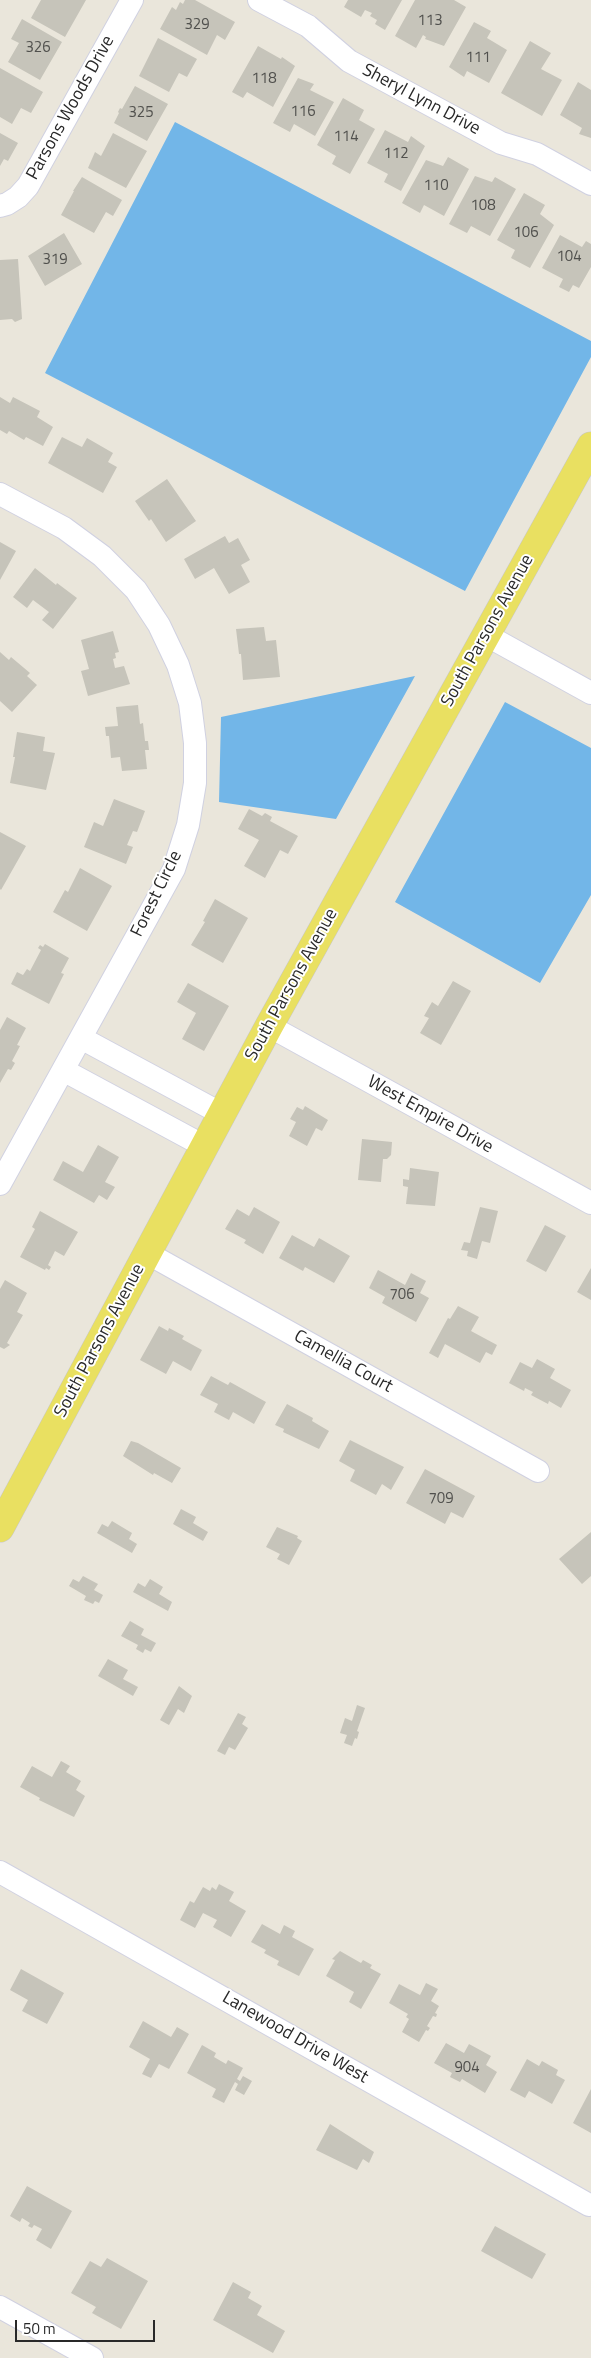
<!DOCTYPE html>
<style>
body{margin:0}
#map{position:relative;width:591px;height:2358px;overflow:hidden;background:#eae6db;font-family:"Titillium Web",sans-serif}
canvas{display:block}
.scale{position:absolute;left:15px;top:2320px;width:140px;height:22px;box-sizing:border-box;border:2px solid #292929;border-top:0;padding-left:6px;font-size:15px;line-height:18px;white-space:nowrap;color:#292929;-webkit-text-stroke:4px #fff;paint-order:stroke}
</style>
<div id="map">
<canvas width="591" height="2358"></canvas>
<div class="scale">50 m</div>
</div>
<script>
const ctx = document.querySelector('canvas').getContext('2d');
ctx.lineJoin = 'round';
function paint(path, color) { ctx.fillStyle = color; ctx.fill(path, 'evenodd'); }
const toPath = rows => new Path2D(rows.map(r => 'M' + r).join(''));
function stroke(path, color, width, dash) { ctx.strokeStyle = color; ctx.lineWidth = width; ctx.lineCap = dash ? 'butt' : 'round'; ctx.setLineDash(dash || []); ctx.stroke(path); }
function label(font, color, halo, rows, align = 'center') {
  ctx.font = font + ' "Titillium Web",sans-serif'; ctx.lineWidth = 4; ctx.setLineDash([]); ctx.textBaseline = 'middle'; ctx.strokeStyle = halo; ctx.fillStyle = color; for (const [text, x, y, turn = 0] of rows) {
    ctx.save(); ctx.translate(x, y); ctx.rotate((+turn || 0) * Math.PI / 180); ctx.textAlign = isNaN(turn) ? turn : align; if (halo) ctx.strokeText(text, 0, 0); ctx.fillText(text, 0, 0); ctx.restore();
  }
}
paint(toPath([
 [175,122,591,341,591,357,465,591,45,373],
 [415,676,336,819,219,802,221,717],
 [505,702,591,748,591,895,540,983,395,902]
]), '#72b6e8');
paint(toPath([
 [41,0,86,0,65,37,31,18],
 [185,0,195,0,235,22,225,40,217,35,207,55,160,29,172,7,176,10,180,2,183,4],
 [348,0,402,0,385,30,375,24,377,20,370,16,372,13,365,10,361,17,344,7],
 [415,0,454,0,466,7,444,46,425,39,426,37,423,35,416,48,395,36],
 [22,19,62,42,40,80,8,62,19,43,11,39],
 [474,22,491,31,487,38,507,50,489,83,467,71,464,77,449,67],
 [158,38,197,59,187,77,179,73,169,92,139,76],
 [530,41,551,53,541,69,562,80,542,116,501,93],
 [258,46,281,59,282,57,295,66,273,107,247,92,243,98,232,92],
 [0,68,43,92,31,113,21,108,12,124,0,117],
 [298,78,314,84,310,90,334,102,315,136,294,124,290,132,273,123],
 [578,82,591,90,591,138,579,134,582,128,560,115],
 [135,86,168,104,147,141,114,123,119,113,118,112,120,108,122,109],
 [343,98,364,110,359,120,375,129,350,174,332,164,336,156,317,145],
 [385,130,408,142,411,136,425,146,401,191,384,182,388,174,367,163],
 [0,133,18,143,8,161,4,159,0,166],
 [113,133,147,151,126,188,88,168,95,152,101,156],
 [448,157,469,169,444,216,424,205,420,213,402,203,426,160,443,166],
 [475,176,492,182,495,177,516,189,490,236,471,226,467,233,449,224],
 [82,177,122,200,113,216,106,212,94,233,61,215,74,191,73,191],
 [524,193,545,205,540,214,554,225,530,268,511,258,515,250,497,240],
 [64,233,82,264,45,286,28,256],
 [560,235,582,247,586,241,591,244,591,267,579,288,573,285,569,292,559,287,563,279,542,268],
 [18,259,22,319,15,322,12,319,0,320,0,260],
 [0,397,10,403,13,397,40,411,37,417,53,427,43,446,26,437,24,440,9,431,7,434,0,430],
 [62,437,82,447,87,438,113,453,108,462,117,467,103,493,48,463],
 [167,479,196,521,166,542,151,519,149,521,135,501],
 [225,536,229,543,238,538,250,560,241,565,250,582,229,594,214,568,195,579,184,559],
 [0,542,16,551,0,580],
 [35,568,56,585,57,583,77,598,53,629,42,620,49,612,33,600,27,608,13,597],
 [264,627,266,641,276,640,280,677,243,680,241,654,239,654,236,629],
 [113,631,119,652,115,653,116,658,113,659,115,668,124,666,130,684,88,696,81,671,89,669,81,640],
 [0,652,9,660,11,657,30,673,27,676,37,685,12,712,0,701],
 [138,705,140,724,143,723,145,741,148,741,149,750,145,750,147,769,122,771,120,757,111,758,109,736,106,736,105,727,118,726,116,707],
 [17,732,45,737,43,751,55,753,46,790,10,783,15,757,13,757],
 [114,799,145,811,137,832,133,831,127,845,133,847,126,864,84,847,94,822,103,826],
 [249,809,262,816,265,813,272,817,270,821,298,836,288,854,280,850,265,878,244,866,259,840,238,829],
 [0,832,26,846,1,890,0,889],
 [80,868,112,886,87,931,53,912,65,890,68,892],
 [215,899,248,918,223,963,191,945,205,922,203,921],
 [45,944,69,958,61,973,64,974,49,1004,11,984,17,972,23,975,27,969,30,971,41,950,38,948,40,945,43,947],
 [453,981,471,991,441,1045,420,1033,429,1018,424,1016,432,1002,438,1006],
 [188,983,229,1006,204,1051,182,1039,196,1013,177,1002],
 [7,1017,26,1028,17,1045,20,1046,12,1061,15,1063,11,1070,8,1069,0,1083,0,1030],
 [305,1106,328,1120,322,1131,316,1128,307,1146,289,1136,296,1122,290,1119,297,1107,303,1110],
 [362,1139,392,1142,391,1155,387,1159,383,1159,381,1182,358,1180],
 [98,1145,119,1157,105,1182,115,1187,107,1200,99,1195,94,1203,53,1180,63,1161,83,1172],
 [410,1168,439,1172,435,1206,406,1204,408,1187,403,1186,403,1179,409,1180],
 [254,1207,280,1222,263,1254,244,1243,246,1240,225,1229,237,1209,249,1216],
 [480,1207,498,1211,490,1243,482,1241,477,1259,467,1256,468,1251,461,1250,464,1242,470,1243],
 [40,1211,78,1232,64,1256,55,1251,48,1265,51,1267,49,1270,46,1268,45,1270,20,1257,35,1229,32,1227],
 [545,1225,566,1236,546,1272,526,1261],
 [292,1235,314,1247,319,1238,350,1256,334,1283,305,1267,303,1271,279,1258],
 [591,1268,591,1300,577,1292],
 [378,1270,405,1285,411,1273,426,1281,420,1293,429,1298,416,1322,382,1303,385,1297,369,1288],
 [5,1280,27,1293,17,1312,23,1315,7,1343,10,1345,4,1349,0,1347,0,1289],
 [458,1306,479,1317,471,1331,497,1345,492,1355,486,1352,480,1363,445,1344,438,1358,429,1353,448,1318,450,1319],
 [159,1326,168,1331,169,1328,184,1336,182,1339,202,1350,191,1371,173,1361,166,1374,140,1360],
 [537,1359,555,1369,550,1378,571,1390,561,1408,549,1401,548,1404,531,1395,533,1392,525,1388,524,1391,509,1383,520,1362,532,1368],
 [211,1376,228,1385,230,1382,266,1402,254,1424,233,1412,229,1420,214,1412,218,1404,200,1395],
 [287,1404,313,1418,312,1421,329,1431,319,1449,283,1432,284,1429,275,1425],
 [350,1440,404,1467,391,1490,382,1484,376,1495,350,1481,355,1470,339,1461],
 [131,1441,138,1443,181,1468,172,1483,154,1473,153,1475,123,1456],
 [425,1469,475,1496,463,1518,451,1512,445,1524,406,1503],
 [181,1509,196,1517,193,1523,208,1532,203,1541,173,1524],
 [112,1521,132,1533,129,1539,137,1544,132,1553,97,1533,102,1524,108,1527],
 [277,1527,298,1536,297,1538,302,1541,289,1565,277,1559,280,1554,266,1547],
 [591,1532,591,1576,582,1584,559,1559],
 [83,1576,98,1584,94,1590,103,1595,99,1603,95,1601,93,1604,84,1600,86,1596,69,1586,73,1579,79,1582],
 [150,1579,163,1587,159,1594,172,1602,168,1611,133,1592,138,1583,145,1587],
 [130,1621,144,1629,141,1635,156,1643,151,1652,145,1649,143,1653,136,1649,138,1645,121,1636],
 [108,1659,128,1670,123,1679,138,1687,133,1696,98,1676],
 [179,1686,192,1696,184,1713,178,1709,169,1725,160,1720],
 [357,1705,365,1708,357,1731,359,1732,357,1739,355,1738,352,1746,344,1743,347,1735,340,1733,345,1718,352,1721],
 [238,1713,246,1717,242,1724,248,1728,235,1750,229,1747,225,1755,217,1751],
 [61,1761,70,1766,66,1772,81,1781,76,1790,85,1796,74,1817,39,1800,40,1798,20,1787,32,1766,52,1777],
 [219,1884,234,1892,229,1901,246,1911,231,1937,213,1927,217,1920,203,1913,195,1928,180,1920,190,1901,194,1903,203,1887,210,1891,212,1887,216,1890],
 [262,1924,280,1934,284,1925,295,1931,292,1937,314,1949,299,1976,277,1965,279,1961,264,1953,266,1950,251,1942],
 [340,1951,361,1963,363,1960,372,1965,370,1968,381,1974,361,2009,349,2002,354,1992,326,1976,335,1960,332,1959],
 [21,1969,64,1993,47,2024,22,2011,28,2000,10,1990],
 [426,1983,438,1989,431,2001,439,2006,435,2013,437,2014,436,2017,433,2016,427,2026,430,2028,428,2031,426,2030,419,2042,402,2032,409,2019,406,2017,408,2014,389,2003,399,1984,420,1995],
 [143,2021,171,2037,177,2027,189,2034,169,2069,159,2064,151,2078,142,2074,150,2059,129,2047],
 [446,2043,464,2053,469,2044,491,2056,486,2065,497,2072,485,2093,462,2079,460,2082,450,2077,452,2073,434,2063],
 [202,2045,216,2053,214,2057,226,2064,228,2060,243,2068,237,2079,240,2081,243,2076,252,2081,244,2095,235,2090,238,2084,235,2082,224,2103,212,2097,216,2089,187,2073],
 [527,2059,539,2066,542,2061,558,2070,556,2075,565,2080,552,2104,529,2091,525,2098,510,2090],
 [591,2089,591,2133,573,2123],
 [330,2124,374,2152,369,2163,363,2159,357,2170,316,2150],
 [27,2186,72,2211,51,2249,36,2240,42,2229,34,2225,32,2228,28,2226,30,2223,22,2218,20,2222,10,2216],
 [495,2226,546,2254,532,2279,481,2251],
 [107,2258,148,2281,121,2329,92,2313,96,2307,71,2293,90,2261,101,2267],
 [233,2282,251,2292,248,2298,262,2306,257,2315,285,2331,273,2353,213,2320]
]), '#c6c4ba');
const minor = toPath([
 [259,0,308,26,349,61,501,143,537,154,591,184],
 [0,206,7,204,18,197,28,186,132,0],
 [0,494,64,528,102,556,136,590,159,625,178,665,190,703,195,743,195,783,188,825,174,869,0,1184],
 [486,635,591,693],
 [269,1026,591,1203],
 [81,1038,222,1114],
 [63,1070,204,1146],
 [147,1253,538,1471],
 [0,1872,589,2205],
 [0,2307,92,2358]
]);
const major = toPath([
 [0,1528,269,1026,591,446]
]);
stroke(minor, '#d0d1e1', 24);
stroke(major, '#c7c7c7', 29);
stroke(minor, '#fff', 22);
stroke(major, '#e9e061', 28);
label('15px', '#50504d', null, [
 ["113",430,21],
 ["329",197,25],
 ["326",38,48],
 ["111",478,58],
 ["118",264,79],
 ["116",303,112],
 ["325",141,113],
 ["114",346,137],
 ["112",396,154],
 ["110",436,186],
 ["108",483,206],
 ["106",526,233],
 ["104",569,257],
 ["319",55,260],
 ["706",402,1295],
 ["709",441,1499],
 ["904",467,2068]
]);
label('18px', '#292929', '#fff', [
 ["Sheryl Lynn Drive",421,100,28],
 ["Parsons Woods Drive",71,108,-61],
 ["South Parsons Avenue",488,631,-61],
 ["Forest Circle",157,894,-64],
 ["South Parsons Avenue",292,985,-61],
 ["West Empire Drive",430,1115,29],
 ["South Parsons Avenue",100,1341,-62],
 ["Camellia Court",343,1362,29],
 ["Lanewood Drive West",295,2038,30]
]);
</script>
